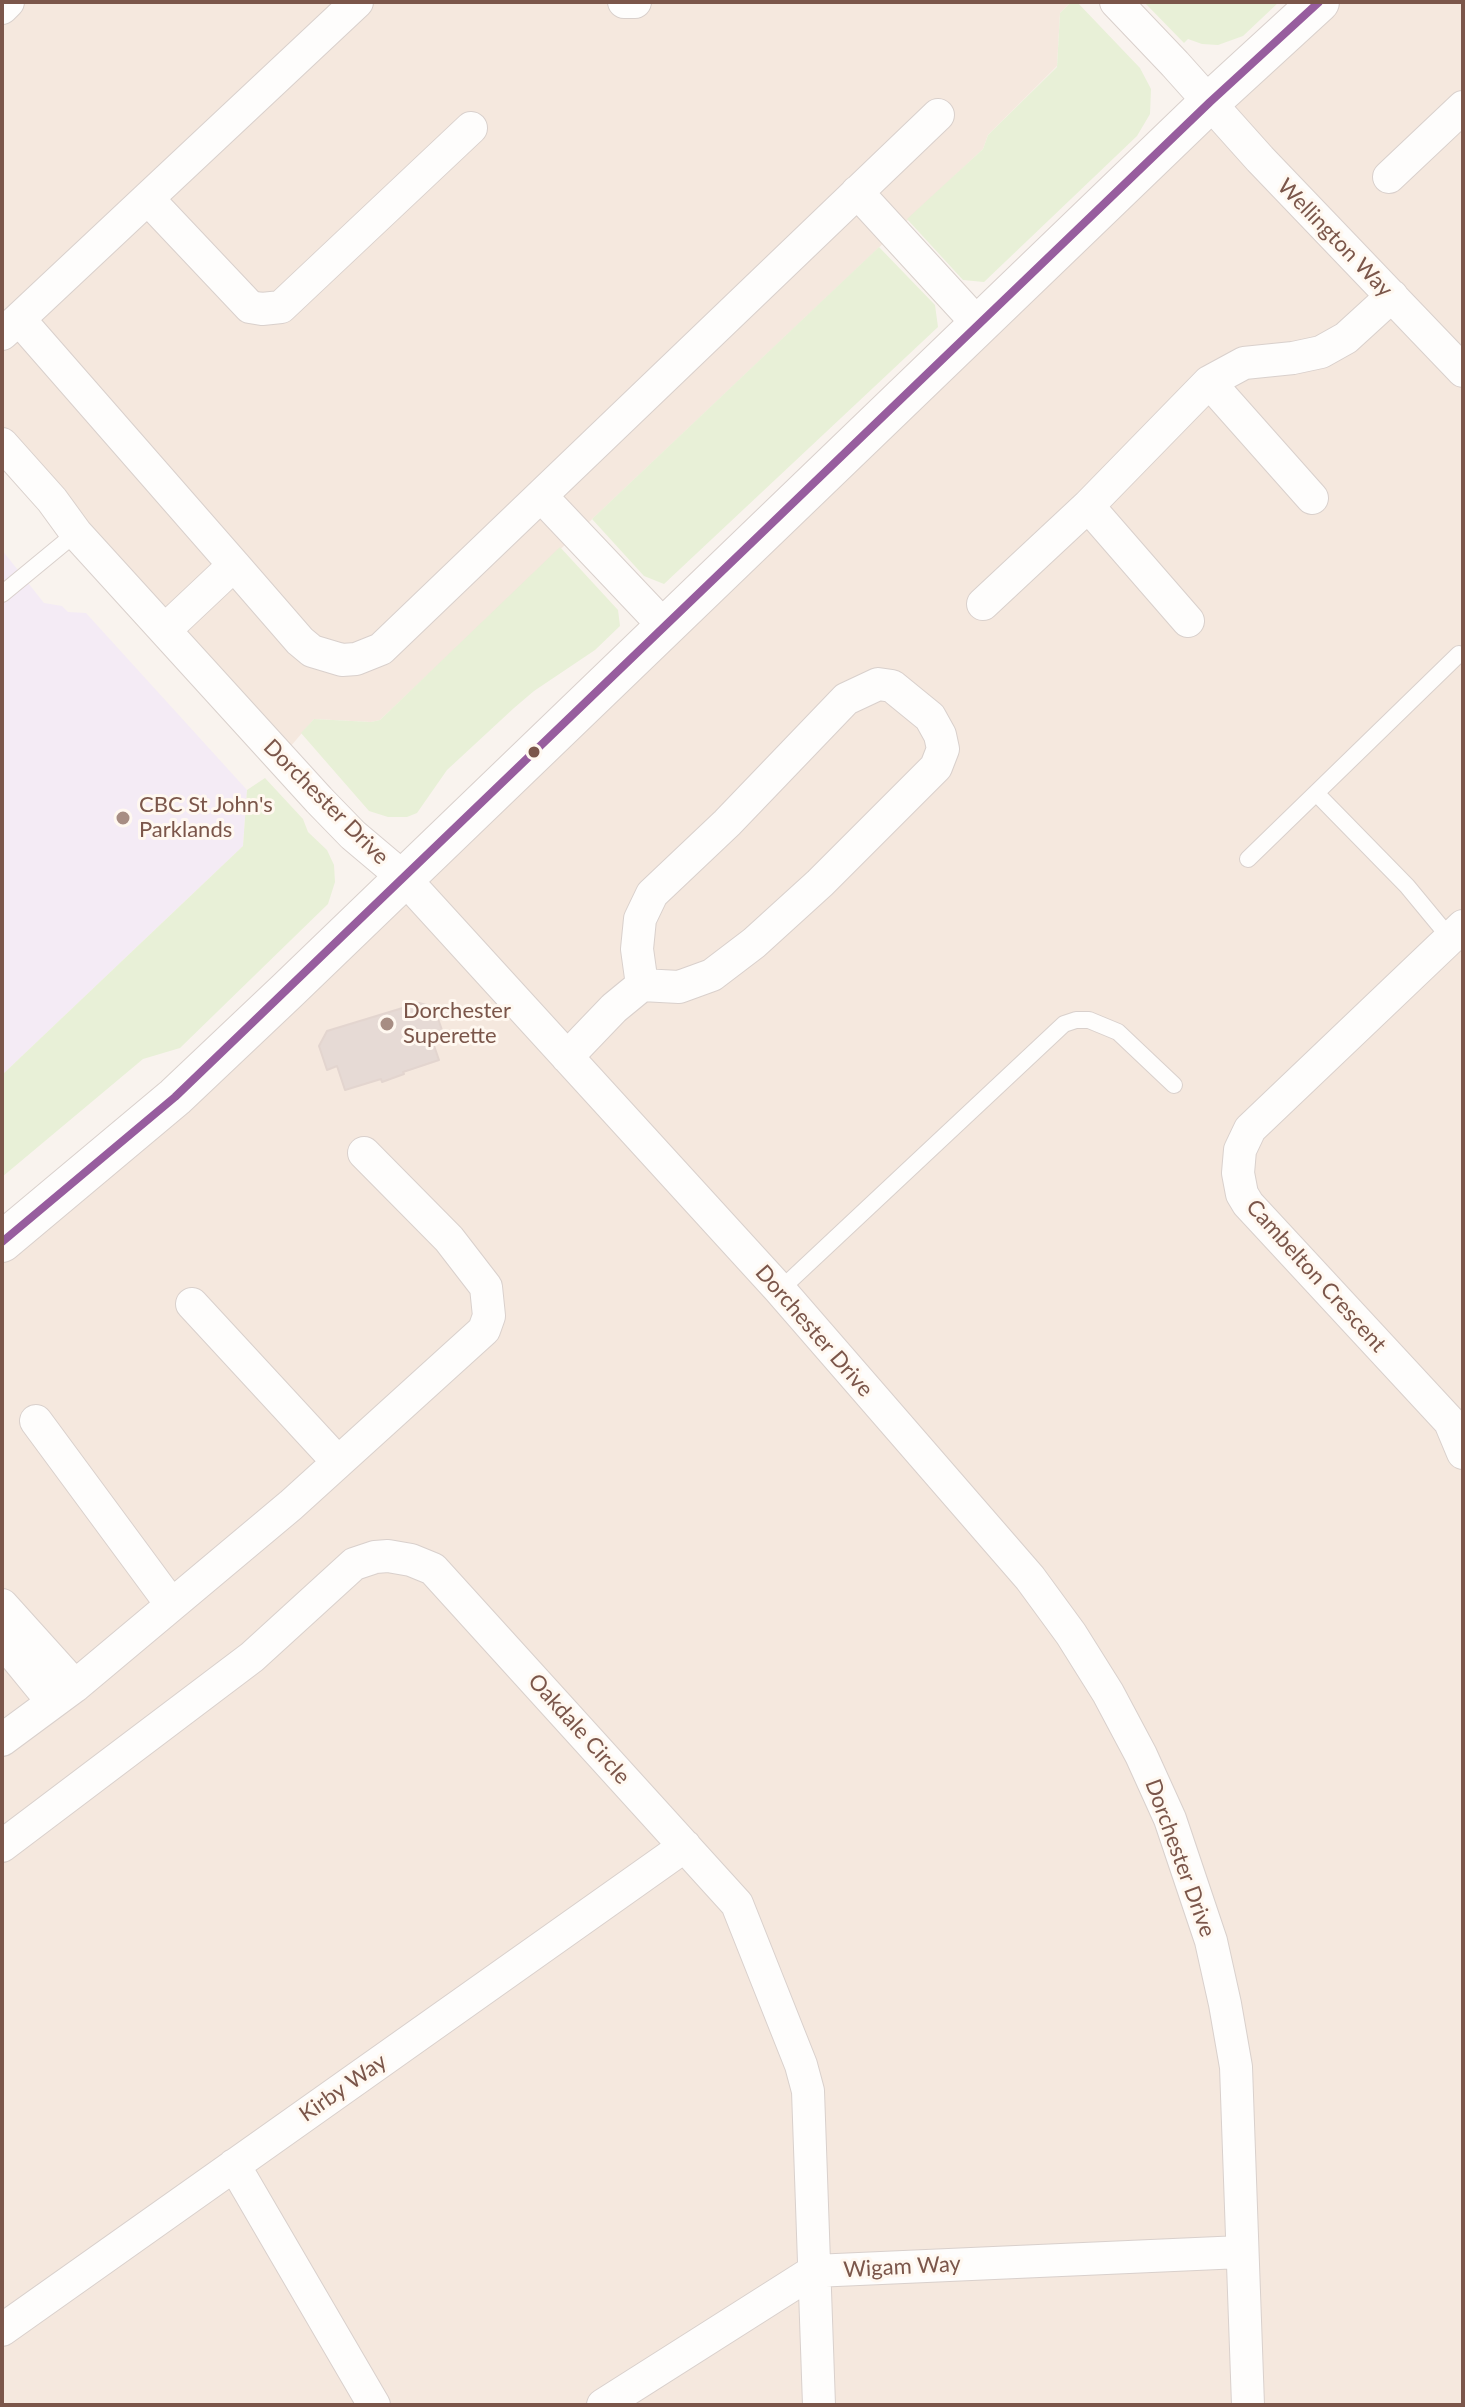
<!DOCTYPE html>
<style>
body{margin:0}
#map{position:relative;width:1465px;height:2407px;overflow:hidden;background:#f9f3ee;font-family:Lato,sans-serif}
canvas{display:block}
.frame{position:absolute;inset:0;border:4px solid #7b564a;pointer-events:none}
</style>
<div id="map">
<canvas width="1465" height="2407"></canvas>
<div class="frame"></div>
</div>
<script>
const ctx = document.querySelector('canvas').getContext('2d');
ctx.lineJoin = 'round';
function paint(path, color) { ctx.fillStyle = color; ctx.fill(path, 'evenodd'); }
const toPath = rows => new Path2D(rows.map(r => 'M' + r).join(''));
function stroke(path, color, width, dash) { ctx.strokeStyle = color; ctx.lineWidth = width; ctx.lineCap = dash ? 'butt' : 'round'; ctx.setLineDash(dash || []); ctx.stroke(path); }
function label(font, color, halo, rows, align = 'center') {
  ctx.font = font + ' Lato,sans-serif'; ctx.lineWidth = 6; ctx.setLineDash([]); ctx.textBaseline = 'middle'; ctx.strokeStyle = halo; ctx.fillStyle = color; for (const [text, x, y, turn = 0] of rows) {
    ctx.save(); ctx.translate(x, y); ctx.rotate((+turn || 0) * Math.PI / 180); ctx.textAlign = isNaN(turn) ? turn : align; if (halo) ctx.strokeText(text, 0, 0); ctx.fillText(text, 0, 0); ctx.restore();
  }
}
paint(toPath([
 [2,2,1071,2,1060,13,1057,66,988,135,983,149,380,720,371,722,314,719,278,761,2,454],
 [1319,2,1463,2,1463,2405,2,2405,2,1242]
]), '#f5e8de');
paint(toPath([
 [2,550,44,603,62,606,68,612,86,613,247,790,243,846,2,1075]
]), '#f4ebf5');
paint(toPath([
 [1071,2,1077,2,1140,68,1151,89,1150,114,1137,136,984,282,963,280,907,219,983,149,988,135,1057,67,1060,13],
 [1144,2,1279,2,1243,36,1218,45,1202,44,1188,39,1184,43],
 [879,247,935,305,938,327,664,584,644,576,592,519],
 [560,547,618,610,620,626,595,650,534,691,514,708,447,770,417,813,407,817,388,817,369,811,301,733,314,719,371,722,380,720],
 [265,778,303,819,308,832,327,850,334,865,335,882,328,904,180,1048,143,1059,2,1177,2,1075,243,846,247,790]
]), '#e8f0d7');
const building = toPath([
 [419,1003,434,1007,443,1033,431,1037,439,1060,403,1072,404,1074,382,1082,381,1079,345,1090,337,1066,327,1070,319,1046,327,1031,419,1003]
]);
paint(building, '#e6dad5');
stroke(building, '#e3d5cf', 2);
const service = toPath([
 [2,594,76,533],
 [1248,859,1316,793],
 [1450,938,1407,886,1316,793,1459,654],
 [780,1290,1064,1024,1076,1020,1089,1020,1118,1032,1174,1085]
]);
const minor = toPath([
 [624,2,635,2],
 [1116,2,1175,64,1260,159,1463,371],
 [2,8,8,2],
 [1389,177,1463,107],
 [857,192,979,325],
 [148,199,250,307,262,309,281,307,471,128],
 [19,319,357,2],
 [2,334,19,319,234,565,165,630],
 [1209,382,1312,498],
 [2,444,52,500,76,533,319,800,353,835,404,878,780,1290,1030,1578,1071,1634,1108,1693,1141,1755,1170,1819,1211,1941,1225,2004,1236,2067,1248,2405],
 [541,496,666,628],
 [1088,506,1188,621],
 [234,565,300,641,312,651,342,660,356,659,381,649,938,115],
 [983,604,1088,506,1209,382,1244,363,1293,358,1321,352,1346,338,1392,296],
 [1463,926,1250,1129,1240,1150,1238,1173,1242,1194,1248,1204,1450,1422,1463,1453],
 [567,1057,614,1008,642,985,637,949,640,919,652,894,727,823,846,699,878,684,892,686,930,717,940,735,943,749,936,767,820,883,754,943,712,975,679,987,642,985],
 [192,1304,337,1461],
 [36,1421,171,1604],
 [2,1605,75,1686],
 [2,1640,52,1701],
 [2,1740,75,1686,291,1505,484,1330,489,1316,486,1287,449,1239,364,1153],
 [2,1846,252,1657,354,1564,375,1557,388,1556,411,1560,433,1569,737,1904,801,2065,808,2091,819,2405],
 [234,2165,374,2405],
 [2,2330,685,1846],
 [603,2405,814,2271,1241,2252]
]);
const tertiary = toPath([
 [2,1242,175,1097,287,991,1210,102,1319,2]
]);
stroke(service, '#d9d0cc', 18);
stroke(minor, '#d9d0cc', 34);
stroke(tertiary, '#d9d0cc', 42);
stroke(service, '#fefdfc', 16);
stroke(minor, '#fefdfc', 32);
stroke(tertiary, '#fefdfc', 40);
stroke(toPath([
 [2,1242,175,1097,1210,102,1319,2]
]), '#975d9e', 8);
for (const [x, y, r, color] of [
 [534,752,7,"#7b564a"],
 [123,818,8,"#a78d83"],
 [387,1024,8,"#a78d83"]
]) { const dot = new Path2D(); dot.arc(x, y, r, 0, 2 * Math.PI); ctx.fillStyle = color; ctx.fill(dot); stroke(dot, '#fff8f0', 3); }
label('22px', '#7b564a', '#fff8f0', [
 ["Wellington Way",1335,238,46],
 ["Dorchester Drive",326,802,45],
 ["Cambelton Crescent",1316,1276,48],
 ["Dorchester Drive",814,1331,49],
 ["Oakdale Circle",579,1729,48],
 ["Dorchester Drive",1180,1858,70],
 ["Kirby Way",343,2088,-35],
 ["Wigam Way",902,2267,-3]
]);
label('22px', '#7b564a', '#fff8f0', [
 ["CBC St John's",139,805],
 ["Parklands",139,830],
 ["Dorchester",403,1011],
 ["Superette",403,1036]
], 'left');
</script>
